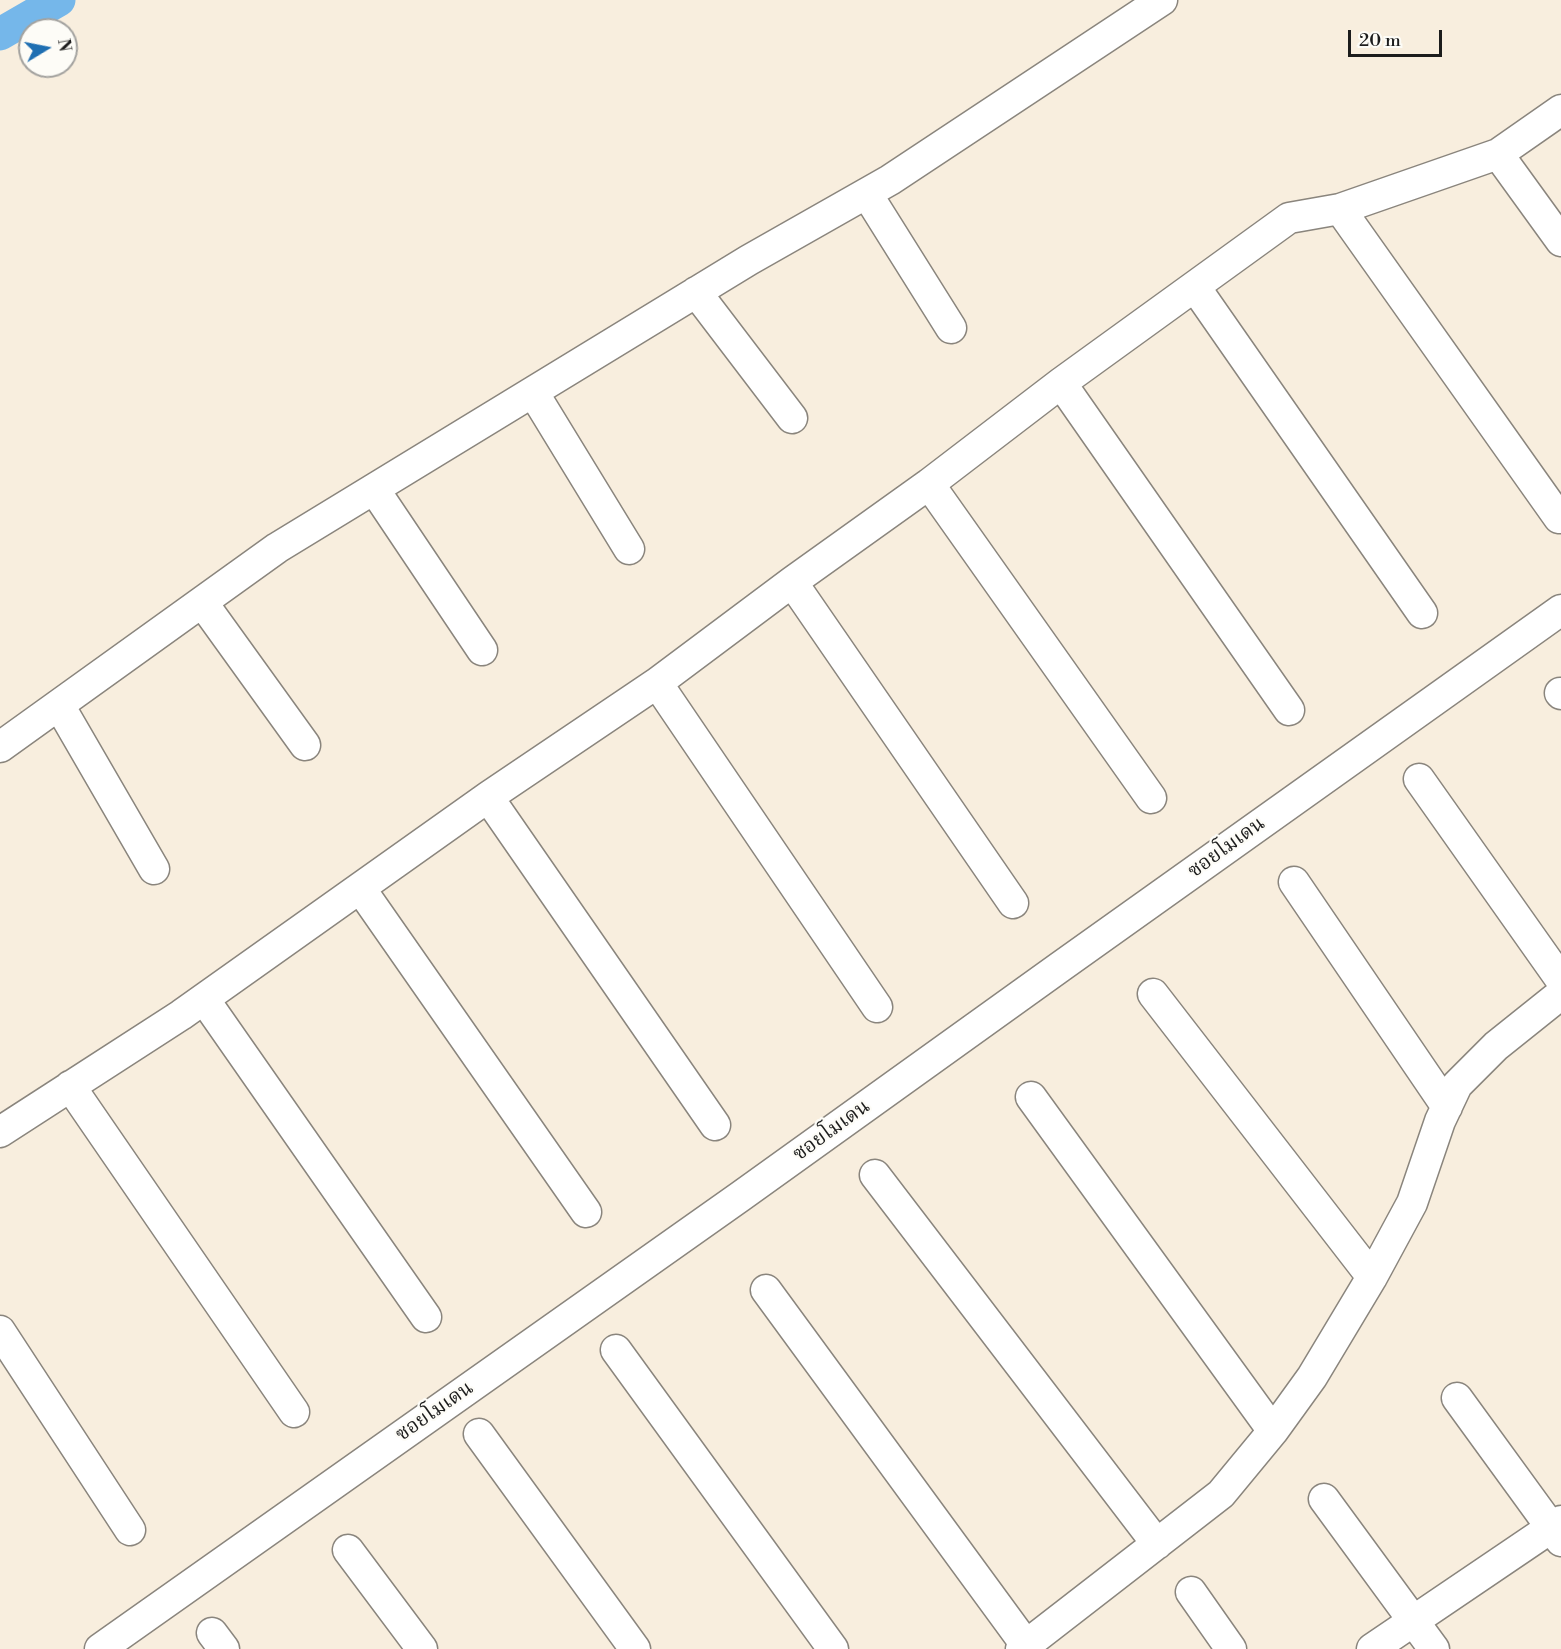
<!DOCTYPE html>
<meta charset="utf-8">
<style>
body{margin:0}
#map{position:relative;width:1561px;height:1649px;overflow:hidden;background:#f8eede;font-family:"Libre Bodoni",serif}
canvas{display:block}
.north{position:absolute;left:18px;top:18px;width:60px;height:60px;box-sizing:border-box;background:#fdfcf7;border:2px solid #a3a29f;border-radius:50%;rotate:80deg;font-size:16px;font-weight:700;line-height:24px;text-align:center;color:#1c1c1c}
.north::after{content:'';display:block;margin:auto;width:21px;height:27px;background:#1f6fb2;clip-path:polygon(50% 0,100% 100%,50% 72%,0 100%)}
.scale{position:absolute;left:1348px;top:30px;width:94px;height:27px;box-sizing:border-box;border:3px solid #1c1c1c;border-top:0;padding-left:8px;font-size:18px;line-height:21px;white-space:nowrap;color:#1c1c1c;-webkit-text-stroke:4px #fdfcf7;paint-order:stroke}
</style>
<div id="map">
<canvas width="1561" height="1649"></canvas>
<div class="north">N</div>
<div class="scale">20 m</div>
</div>
<script>
const ctx = document.querySelector('canvas').getContext('2d');
ctx.lineJoin = 'round';
const toPath = rows => new Path2D(rows.map(r => 'M' + r).join(''));
function stroke(path, color, width, dash) { ctx.strokeStyle = color; ctx.lineWidth = width; ctx.lineCap = dash ? 'butt' : 'round'; ctx.setLineDash(dash || []); ctx.stroke(path); }
function label(font, color, halo, rows, align = 'center') {
  ctx.font = font + ' "Libre Bodoni","Noto Serif Thai",serif'; ctx.lineWidth = 4.5; ctx.setLineDash([]); ctx.textBaseline = 'middle'; ctx.strokeStyle = halo; ctx.fillStyle = color; for (const [text, x, y, turn = 0] of rows) {
    ctx.save(); ctx.translate(x, y); ctx.rotate((+turn || 0) * Math.PI / 180); ctx.textAlign = isNaN(turn) ? turn : align; if (halo) ctx.strokeText(text, 0, 0); ctx.fillText(text, 0, 0); ctx.restore();
  }
}
stroke(toPath([
 [0,34,59,0]
]), '#75b7ea', 33);
const minor = toPath([
 [1498,154,1561,241],
 [867,194,951,328],
 [1340,209,1559,518],
 [1195,287,1422,613],
 [696,292,792,418],
 [1061,383,1289,710],
 [533,392,629,549],
 [929,484,1151,798],
 [374,489,482,650],
 [792,582,1013,903],
 [202,602,305,745],
 [657,683,877,1007],
 [1560,693,1561,694],
 [59,705,154,869],
 [0,747,277,548,749,260,890,180,1162,0],
 [1419,779,1561,980],
 [488,797,715,1125],
 [1294,882,1447,1107],
 [360,888,586,1212],
 [1153,994,1372,1277],
 [204,999,426,1317],
 [70,1086,294,1412],
 [1031,1097,1273,1431],
 [0,1132,181,1015,488,797,657,683,792,582,929,484,1061,383,1289,218,1340,209,1498,154,1561,110],
 [875,1175,1157,1544],
 [766,1290,1026,1645],
 [0,1331,130,1530],
 [616,1350,833,1649],
 [1457,1398,1561,1541],
 [479,1434,635,1649],
 [1324,1499,1434,1649],
 [348,1550,422,1649],
 [1191,1592,1231,1649],
 [212,1633,224,1649],
 [100,1649,741,1196,1060,967,1561,610],
 [1021,1649,1221,1494,1273,1431,1312,1377,1372,1277,1412,1203,1440,1121,1457,1085,1496,1046,1561,994],
 [1372,1649,1561,1521]
]);
stroke(minor, '#8a857d', 33);
stroke(minor, '#fff', 30);
label('20px', '#1c1c1c', '#fdfcf7', [
 ["ซอยโมเดน",1227,848,-36],
 ["ซอยโมเดน",832,1131,-36],
 ["ซอยโมเดน",435,1412,-35]
]);
</script>
